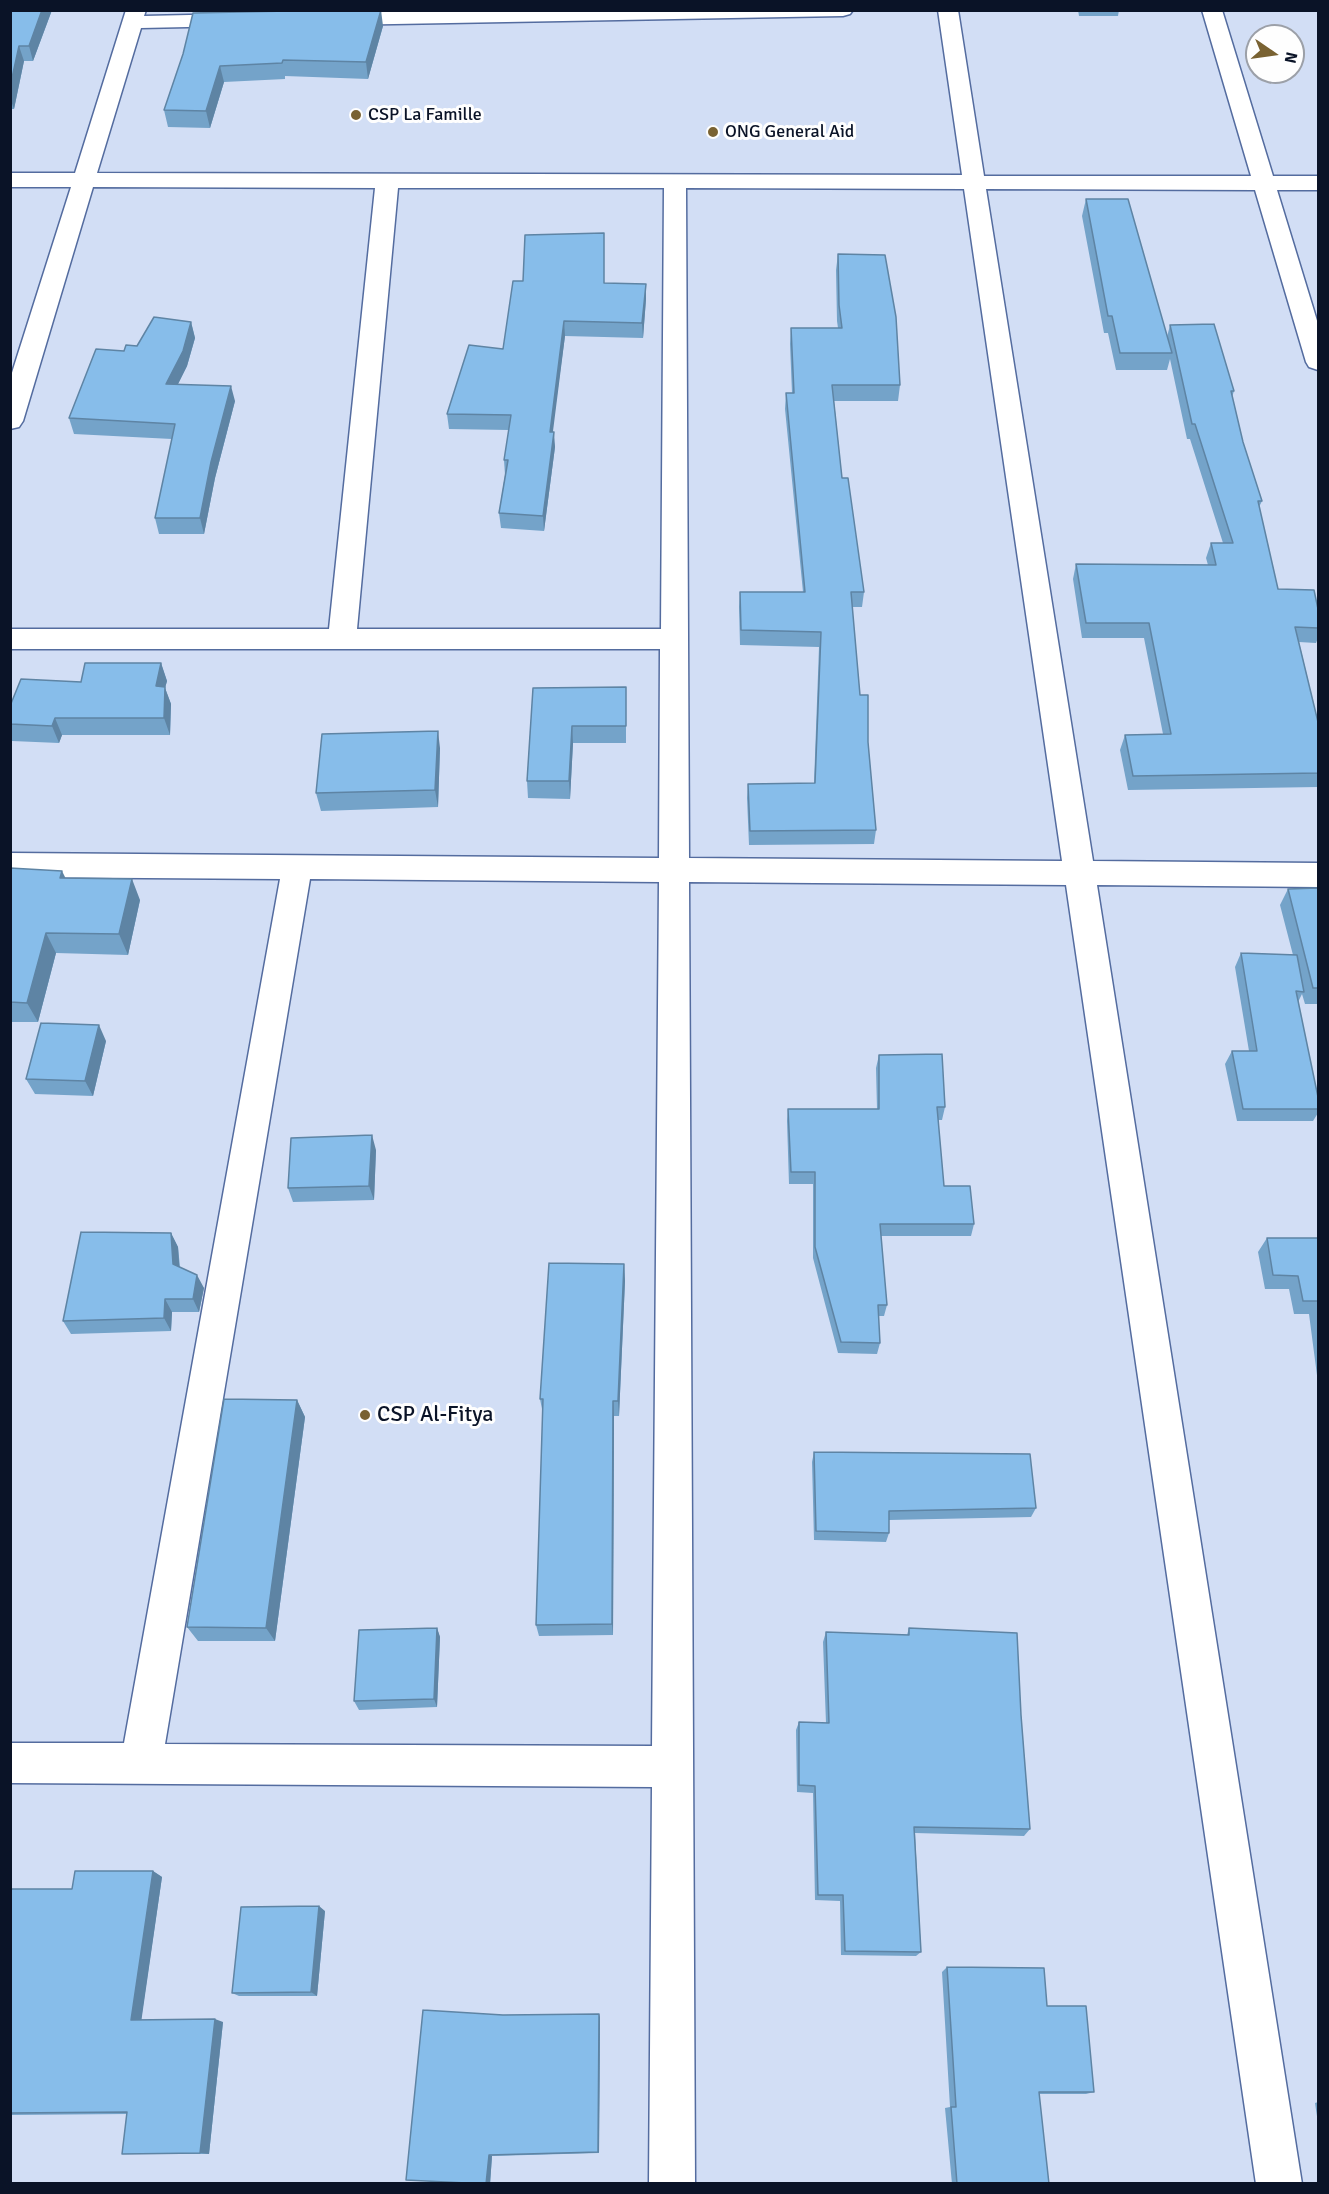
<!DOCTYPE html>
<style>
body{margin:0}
#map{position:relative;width:1329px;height:2194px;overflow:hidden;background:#d2def5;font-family:Signika,sans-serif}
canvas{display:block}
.frame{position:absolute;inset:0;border:12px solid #0a1327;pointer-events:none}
.north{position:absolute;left:1245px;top:24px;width:60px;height:60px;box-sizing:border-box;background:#fefefe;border:2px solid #9ca0a8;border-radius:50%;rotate:103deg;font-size:16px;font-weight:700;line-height:24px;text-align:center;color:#0a1327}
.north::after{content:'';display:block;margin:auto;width:21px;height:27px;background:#796232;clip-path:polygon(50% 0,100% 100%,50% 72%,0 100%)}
</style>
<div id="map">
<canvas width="1329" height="2194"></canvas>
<div class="frame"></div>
<div class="north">N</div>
</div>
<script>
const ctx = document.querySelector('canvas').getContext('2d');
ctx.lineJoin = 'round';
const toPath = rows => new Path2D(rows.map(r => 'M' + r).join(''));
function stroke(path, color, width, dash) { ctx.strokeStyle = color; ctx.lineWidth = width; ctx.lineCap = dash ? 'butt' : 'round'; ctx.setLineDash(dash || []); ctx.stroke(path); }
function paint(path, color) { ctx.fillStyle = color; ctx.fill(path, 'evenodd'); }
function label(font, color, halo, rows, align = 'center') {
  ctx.font = font + ' Signika,sans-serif'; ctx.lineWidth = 6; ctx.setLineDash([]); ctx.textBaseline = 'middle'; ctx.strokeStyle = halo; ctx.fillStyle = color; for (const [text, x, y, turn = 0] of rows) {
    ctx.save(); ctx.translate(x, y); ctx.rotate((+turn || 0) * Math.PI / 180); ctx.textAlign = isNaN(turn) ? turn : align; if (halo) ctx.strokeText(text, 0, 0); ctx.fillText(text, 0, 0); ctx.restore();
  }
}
const street = toPath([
 [126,10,146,10,144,16,235,14,242,16,245,20,242,24,235,26,141,28,97,173,962,175,938,10,958,10,984,176,1251,176,1202,10,1222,10,1273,176,1318,176,1318,190,1277,190,1318,324,1318,370,1309,367,1306,362,1255,190,986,189,1093,861,1318,863,1318,887,1097,885,1302,2184,1256,2184,1066,885,689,882,695,2184,649,2184,652,1787,10,1783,10,1743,124,1743,280,879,10,877,10,853,659,858,660,649,10,649,10,629,329,629,375,188,93,187,23,421,19,427,10,429,10,379,71,187,10,187,10,173,75,173,126,10],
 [398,188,664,188,661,629,357,629,398,188],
 [686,188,964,189,1062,861,689,858,686,188],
 [310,879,659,882,652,1746,165,1744,310,879],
 [471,10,853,10,850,14,843,16,338,25,331,23,328,19,331,15,338,13,471,10]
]);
stroke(street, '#546c9f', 3);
paint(street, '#fff');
paint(toPath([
 [10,10,52,10,33,61,24,61,14,109,10,109],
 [200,10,310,10,200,13],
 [1078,10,1119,10,1118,16,1079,16],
 [383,26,368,79,285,76,285,79,224,82,210,128,168,127,164,110,183,54],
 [1086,199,1167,337,1170,325,1234,391,1232,397,1243,442,1262,501,1259,507,1278,589,1318,609,1318,638,1316,643,1299,642,1318,722,1318,787,1128,790,1120,750,1125,735,1163,734,1144,638,1082,638,1073,579,1076,564,1208,565,1206,558,1211,543,1223,543,1190,439,1187,439,1170,359,1167,370,1116,370,1108,333,1104,333,1082,216],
 [838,254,900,385,898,401,834,401,842,478,864,592,862,607,852,607,860,695,868,742,876,830,874,844,749,845,747,798,748,784,814,783,819,647,740,645,739,607,740,592,803,592,785,409,786,393,792,393,790,344,791,328,838,328,837,321,836,270],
 [605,283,646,299,643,338,565,336,552,432,555,447,544,531,501,528,499,513,505,475,504,460,509,430,449,429,447,414,503,349],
 [191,322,195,338,187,366,178,384,235,401,215,478,204,534,159,534,155,518,172,439,74,434,69,418,137,346],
 [161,663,167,681,165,688,171,704,170,735,62,735,59,743,12,741,10,738,10,706,81,682],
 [626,687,626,743,573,743,570,799,528,798,527,781,533,688],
 [440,748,438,807,321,811,316,793],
 [10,868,66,878,140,900,128,955,56,953,38,1022,10,1022],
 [1318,888,1318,1004,1305,1004,1302,994,1298,1002,1318,1097,1318,1113,1313,1121,1237,1121,1225,1064,1232,1051,1249,1051,1235,967,1241,953,1293,955,1280,905,1288,889],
 [106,1041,93,1096,35,1094,26,1079],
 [879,1055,945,1107,942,1120,938,1120,944,1186,974,1224,971,1236,881,1236,887,1305,884,1316,878,1316,880,1343,877,1354,838,1353,813,1258,813,1184,789,1184,787,1121,788,1109,877,1109,876,1068],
 [376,1150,374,1200,293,1202,288,1188],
 [171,1233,178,1247,180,1267,204,1288,199,1312,172,1312,171,1331,71,1334,63,1321],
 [1267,1238,1318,1238,1318,1383,1309,1314,1294,1314,1289,1289,1265,1289,1258,1252],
 [624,1264,625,1281,619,1416,614,1416,613,1635,539,1636,536,1625,543,1414,540,1399],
 [297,1400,305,1417,275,1641,198,1641,187,1627],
 [814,1452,1036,1508,1031,1517,889,1520,889,1533,886,1542,814,1540,812,1462],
 [437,1628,440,1637,437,1707,359,1710,354,1701],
 [909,1628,1021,1715,1030,1829,1024,1836,915,1833,921,1952,916,1956,841,1955,840,1901,815,1900,813,1793,797,1792,796,1730,799,1722,826,1723,823,1642,826,1632,907,1635],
 [153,1871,162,1877,141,2020,223,2022,209,2154,122,2154,127,2114,10,2115,10,1889,72,1889],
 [325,1911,317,1996,239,1996,232,1993],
 [947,1967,1047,2006,1094,2092,1086,2094,1039,2094,1049,2184,952,2184,945,2108,950,2107,942,1972],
 [503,2015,600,2017,599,2153,492,2156,490,2184,477,2184],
 [1318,2102,1318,2123,1315,2103]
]), '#74a3c9');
paint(toPath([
 [42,10,52,10,33,61,29,46],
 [381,10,383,26,368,79,366,62],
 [19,46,24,61,14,109,10,98,10,87],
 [220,66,224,82,210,128,206,111],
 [646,284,646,299,643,338,642,323],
 [564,321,565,336,551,447,550,432],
 [191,322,195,338,187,366,170,400,166,384],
 [231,386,235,401,215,478,204,534,200,518,211,462],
 [554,432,555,447,544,531,543,516],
 [161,663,167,681,165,688,171,704,170,735,164,718,156,686],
 [55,718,62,735,59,743,52,726],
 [572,726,573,743,570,799,569,781],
 [438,731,440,748,438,807,435,790],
 [62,871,72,891,60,878],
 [132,879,140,900,128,955,119,934],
 [46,933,56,953,38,1022,27,1003],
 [99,1025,106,1041,93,1096,85,1081],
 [372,1135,376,1150,374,1200,369,1186],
 [171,1233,178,1247,180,1277,173,1264],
 [624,1264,625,1281,619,1416,618,1401],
 [197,1275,204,1288,199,1312,193,1299],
 [165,1299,172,1312,171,1331,164,1318],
 [297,1400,305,1417,275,1641,266,1628],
 [613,1401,614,1416,613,1635,612,1624],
 [437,1628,440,1637,437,1707,434,1699],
 [153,1871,162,1877,141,2023,131,2020],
 [319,1906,325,1911,317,1996,311,1992],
 [599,2014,600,2017,599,2153,598,2152],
 [215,2019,223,2022,209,2154,200,2153],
 [489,2155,492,2156,490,2184,486,2184]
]), '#5e84a4');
const building = toPath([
 [10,10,42,10,29,46,19,46,10,87,10,10],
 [337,10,381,10,366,62,283,60,282,63,220,66,206,111,164,110,183,54,193,13,337,10],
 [1086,199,1128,199,1172,353,1120,353,1112,316,1108,316,1086,199],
 [604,233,604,283,646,284,642,323,564,321,550,432,554,432,543,516,499,513,508,460,504,460,511,415,447,414,469,345,503,349,513,281,523,281,525,235,604,233],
 [838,254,885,255,896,317,900,385,832,385,842,478,848,478,864,592,851,592,860,695,868,695,868,742,876,830,750,831,748,784,815,783,821,632,741,630,740,592,805,592,786,393,794,393,791,328,842,328,839,305,838,254],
 [154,317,191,322,183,351,166,384,231,386,211,462,200,518,155,518,175,424,69,418,96,349,124,351,126,345,137,346,154,317],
 [1214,324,1234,391,1231,391,1243,442,1262,501,1258,501,1278,589,1314,590,1318,609,1318,628,1295,627,1318,722,1318,773,1133,776,1125,735,1171,734,1149,623,1086,623,1076,564,1216,565,1211,543,1233,543,1195,424,1192,424,1170,325,1214,324],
 [85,663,161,663,156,686,165,687,164,718,55,718,52,726,10,724,10,706,21,679,81,682,85,663],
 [626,687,626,726,572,726,569,781,527,781,533,688,626,687],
 [438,731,435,790,316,793,322,734,438,731],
 [10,868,62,871,60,878,132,879,119,934,46,933,27,1003,10,1002,10,868],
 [1318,888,1318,988,1313,988,1288,889,1318,888],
 [1241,953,1297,955,1304,992,1296,991,1318,1097,1318,1109,1243,1109,1232,1051,1257,1051,1241,953],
 [41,1023,99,1025,85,1081,26,1079,41,1023],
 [942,1054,945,1107,937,1107,944,1186,970,1186,974,1224,880,1224,887,1305,878,1305,880,1343,841,1342,815,1247,815,1172,791,1172,788,1109,879,1109,879,1055,942,1054],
 [372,1135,369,1186,288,1188,291,1138,372,1135],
 [81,1232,171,1233,173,1264,197,1275,193,1299,165,1299,164,1318,63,1321,81,1232],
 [1267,1238,1318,1238,1318,1304,1318,1301,1303,1301,1298,1276,1273,1275,1267,1238],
 [549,1263,624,1264,618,1401,613,1401,612,1624,536,1625,543,1399,540,1399,549,1263],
 [224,1399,297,1400,266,1628,187,1627,224,1399],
 [814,1452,1030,1454,1036,1508,889,1511,889,1533,816,1531,814,1452],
 [437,1628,434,1699,354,1701,359,1630,437,1628],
 [909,1628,1017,1633,1021,1715,1030,1829,914,1827,921,1952,845,1951,843,1895,818,1895,815,1786,799,1785,799,1722,829,1723,826,1632,909,1635,909,1628],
 [75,1871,153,1871,131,2020,215,2019,200,2153,122,2154,127,2112,10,2113,10,1889,72,1889,75,1871],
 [319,1906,311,1992,232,1993,241,1907,319,1906],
 [947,1967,1044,1968,1047,2006,1086,2006,1094,2092,1039,2092,1049,2184,957,2184,951,2107,956,2107,947,1967],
 [423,2010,503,2015,599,2014,598,2152,489,2155,486,2184,406,2180,423,2010]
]);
paint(building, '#87bdea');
stroke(building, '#5e84a4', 1.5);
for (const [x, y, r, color] of [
 [356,115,6,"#796232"],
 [713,132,6,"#796232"],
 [365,1415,6,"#796232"]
]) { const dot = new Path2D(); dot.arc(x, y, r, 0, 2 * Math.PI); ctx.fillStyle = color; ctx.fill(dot); stroke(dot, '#fefefe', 2); }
label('18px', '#0a1327', '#fefefe', [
 ["CSP La Famille",368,115],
 ["ONG General Aid",725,132]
], 'left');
label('22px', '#0a1327', '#fefefe', [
 ["CSP Al-Fitya",377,1415]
], 'left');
</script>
